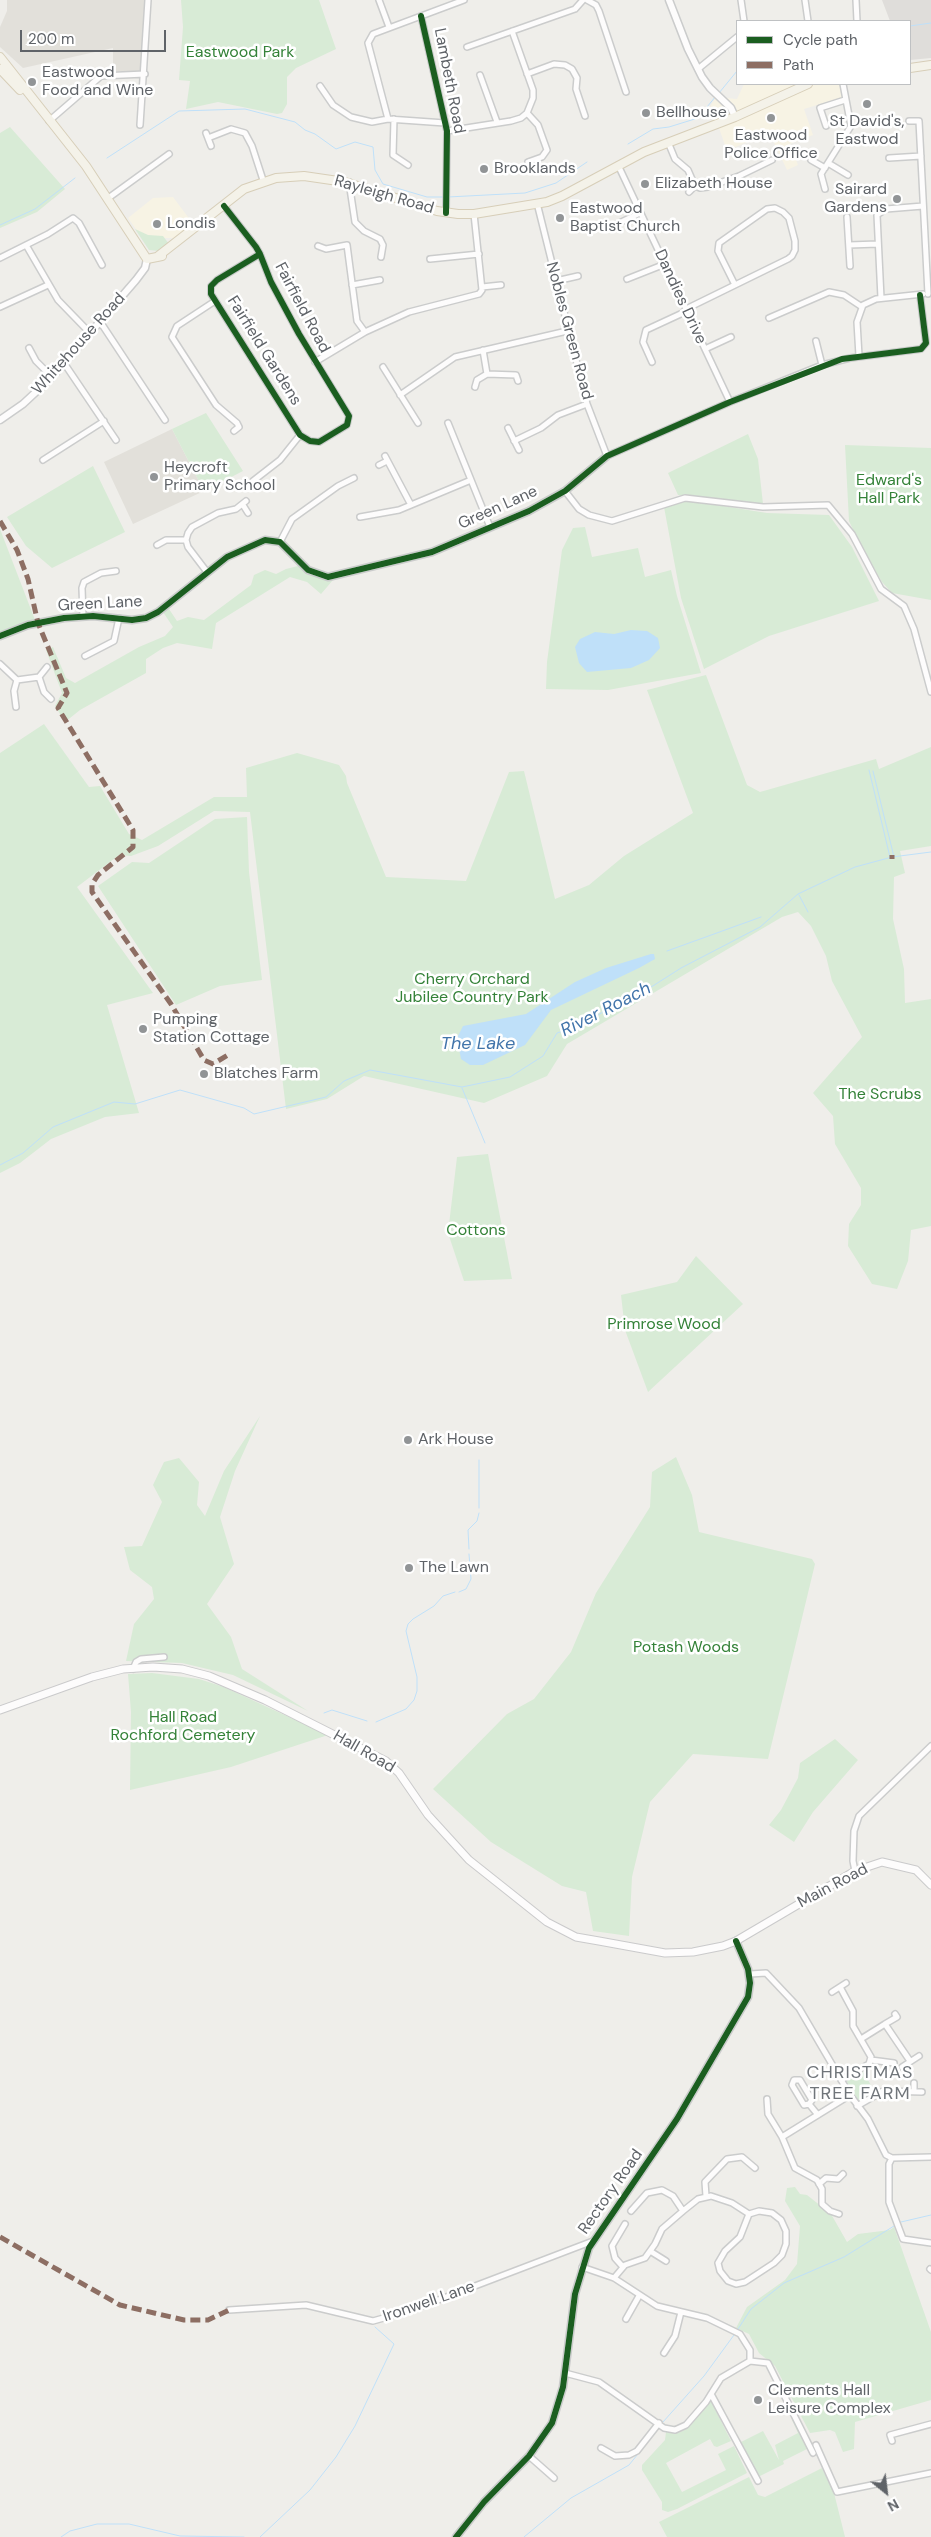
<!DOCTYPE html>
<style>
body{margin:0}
#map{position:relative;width:931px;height:2537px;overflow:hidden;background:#efeeea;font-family:"DM Sans",sans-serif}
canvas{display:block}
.legend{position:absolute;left:736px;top:20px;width:175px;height:65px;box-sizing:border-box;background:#fff;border:1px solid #bfc1c3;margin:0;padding:6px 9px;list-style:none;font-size:15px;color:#5f6368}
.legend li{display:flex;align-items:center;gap:10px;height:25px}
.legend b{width:25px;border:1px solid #bfc1c3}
.north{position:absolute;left:861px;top:2467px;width:50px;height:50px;-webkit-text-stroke:4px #fff;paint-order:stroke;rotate:151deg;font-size:14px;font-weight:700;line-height:20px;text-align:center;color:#5f6368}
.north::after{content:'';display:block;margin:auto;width:18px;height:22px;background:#5f6368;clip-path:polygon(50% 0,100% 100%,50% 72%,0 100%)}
.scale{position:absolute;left:20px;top:30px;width:146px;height:22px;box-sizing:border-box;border:2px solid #5f6368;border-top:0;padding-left:6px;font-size:15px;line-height:18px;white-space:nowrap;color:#5f6368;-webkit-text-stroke:4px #fff;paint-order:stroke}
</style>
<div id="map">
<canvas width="931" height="2537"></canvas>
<ul class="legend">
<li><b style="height:6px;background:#1b5e20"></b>Cycle path</li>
<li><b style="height:6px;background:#8d6e63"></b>Path</li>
</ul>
<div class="north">N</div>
<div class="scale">200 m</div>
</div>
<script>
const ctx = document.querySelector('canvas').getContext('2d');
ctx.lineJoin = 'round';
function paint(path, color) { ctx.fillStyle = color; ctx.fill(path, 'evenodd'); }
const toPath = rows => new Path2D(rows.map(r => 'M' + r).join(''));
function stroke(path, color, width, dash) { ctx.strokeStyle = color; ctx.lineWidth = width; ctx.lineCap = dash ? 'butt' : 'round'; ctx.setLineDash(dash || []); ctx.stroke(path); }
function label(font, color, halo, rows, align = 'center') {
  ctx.font = font + ' "DM Sans",sans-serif'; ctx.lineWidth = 5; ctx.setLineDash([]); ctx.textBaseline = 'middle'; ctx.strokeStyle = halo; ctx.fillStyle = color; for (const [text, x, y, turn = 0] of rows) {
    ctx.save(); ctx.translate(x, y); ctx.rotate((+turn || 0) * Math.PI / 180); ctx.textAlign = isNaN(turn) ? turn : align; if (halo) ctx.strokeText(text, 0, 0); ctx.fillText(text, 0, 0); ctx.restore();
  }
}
paint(toPath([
 [744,84,843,84,846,96,804,109,813,135,790,144,798,165,787,170,769,132,727,151,719,128,707,112,716,97,737,99],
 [173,197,194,225,178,238,155,238,138,232,128,218,153,198]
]), '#f7f3e4');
paint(toPath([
 [882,0,931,0,931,58,910,60,910,21,890,21]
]), '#dfddda');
paint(toPath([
 [7,0,145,0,141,71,113,71,113,48,23,68,0,47,0,27,7,11],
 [172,429,204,491,133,524,104,462]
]), '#e2e0da');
paint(toPath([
 [181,0,319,0,336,49,296,68,287,77,287,104,282,113,277,114,218,102,186,109,190,81,179,80,183,27],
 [10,127,65,189,37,212,0,228,0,133],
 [135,229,148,235,163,236,169,244,159,251,149,250],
 [206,413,243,471,204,491,172,429],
 [748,434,758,459,763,504,678,495,668,473],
 [845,445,931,448,931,600,892,593,882,582,858,540,849,521],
 [93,466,125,532,52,568,26,546,7,517],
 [685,500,767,513,829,515,852,547,879,601,769,636,704,669,681,598,664,507],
 [585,527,592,557,638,548,645,577,671,570,677,596,701,673,608,690,546,689,547,662,562,550,573,528],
 [0,529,35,620,0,632],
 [298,566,308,574,333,580,321,594,307,582,290,577,216,623,212,649,177,643,163,648,146,659,146,673,80,710,65,722,55,706,62,693,46,650,53,647,66,678,75,683,139,647,165,636,173,627,163,612,169,609,177,621,188,617,204,620,251,585,254,575,265,570,276,574,286,569],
 [706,675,747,785,760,792,876,759,879,769,931,747,931,846,900,851,905,873,894,877,893,919,904,969,905,1003,931,999,931,1226,911,1230,908,1261,897,1289,872,1284,848,1246,849,1224,861,1205,861,1188,835,1144,833,1116,813,1093,862,1037,832,981,826,956,811,926,798,912,782,917,567,1044,547,1076,484,1103,364,1076,327,1099,286,1109,250,812,214,811,158,846,131,856,119,855,77,887,153,993,107,1005,139,1113,105,1117,51,1139,20,1163,0,1173,0,753,44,724,89,787,100,786,129,834,142,840,214,797,247,797,246,768,297,753,339,765,346,776,347,783,386,877,466,881,509,772,524,771,555,899,589,885,624,856,693,813,647,690],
 [247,817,249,872,262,980,220,986,176,1005,98,886,132,862,149,863,215,819],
 [488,1154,512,1279,464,1281,448,1233,457,1157],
 [696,1256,743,1304,648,1392,625,1330,621,1295,677,1282],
 [260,1416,235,1471,220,1517,234,1564,207,1604,231,1637,242,1669,308,1711,233,1675,182,1663,126,1661,134,1624,154,1599,152,1587,130,1570,124,1547,142,1546,162,1502,153,1485,164,1462,179,1458,199,1482,197,1505,205,1516,224,1471],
 [676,1457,692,1495,699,1532,812,1559,815,1564,768,1759,693,1754,650,1802,632,1877,629,1936,593,1931,586,1892,562,1886,491,1842,433,1789,507,1714,534,1699,571,1652,596,1593,650,1507,652,1472],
 [152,1673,199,1679,224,1687,328,1735,231,1767,130,1790,131,1712,128,1674],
 [835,1739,858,1760,813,1812,794,1842,769,1825,781,1810,798,1778,800,1763],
 [861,2068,875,2092,858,2100,844,2077],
 [795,2187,800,2194,807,2195,831,2214,847,2242,858,2234,890,2230,894,2227,931,2332,931,2400,855,2422,854,2449,843,2452,835,2432,830,2430,810,2433,775,2366,759,2353,749,2334,736,2328,747,2307,785,2280,797,2264,800,2226,785,2201,787,2188],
 [711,2401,731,2441,717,2447,714,2446,710,2439,666,2463,682,2492,726,2470,718,2454,734,2446,747,2473,677,2509,668,2512,662,2510,662,2502,642,2470,642,2465,665,2440,666,2432,678,2433,688,2428],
 [795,2418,809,2452,807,2449,783,2461,784,2464,758,2477,741,2442,763,2431,779,2460,775,2445,798,2433,792,2420],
 [822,2468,834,2493,845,2537,667,2537,659,2522,749,2477,758,2495,765,2497]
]), '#d8ebd6');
paint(toPath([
 [631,630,647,631,658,638,660,648,649,660,631,668,587,672,579,663,575,647,580,639,595,632,614,634],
 [651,954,654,954,655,959,639,968,551,1010,525,1045,483,1065,470,1065,461,1059,457,1038,463,1026,526,1014,575,982,606,968]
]), '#bfe0f9');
stroke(toPath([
 [910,26,931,23],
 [719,93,737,71],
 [628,144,653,129,669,127,698,118,716,96],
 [107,158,179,111,245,109,295,122,305,130,315,134,336,149,355,142,373,147,375,170,383,184,427,197,444,197],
 [448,197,525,193,556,183,587,162],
 [0,225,35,209,75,178],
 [869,770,890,857],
 [873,771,894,857],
 [799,895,808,912],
 [667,951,761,917],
 [462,1088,485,1143],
 [0,1165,23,1153,53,1127,114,1102,135,1104,180,1090,244,1108,254,1114,326,1097,344,1081,370,1070,462,1087,510,1077,543,1056,557,1033,589,1022,608,1008,626,1003,681,968,760,927,798,894,855,867,892,857,931,852],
 [479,1460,479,1508],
 [469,1549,468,1530,477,1521,479,1513],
 [459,1592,466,1589,471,1579,469,1554],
 [324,1713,332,1710,367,1721],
 [376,1722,406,1709,414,1700,417,1691,417,1677,406,1631,408,1624,413,1619,434,1606,443,1596,455,1592],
 [901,2222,931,2215],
 [738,2329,751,2309,784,2283,844,2257,894,2226],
 [663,2422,704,2376,734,2335],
 [61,2537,70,2531,97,2524,129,2524,180,2536,244,2537],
 [260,2537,310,2490,336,2457,355,2426,394,2344,375,2327],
 [524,2537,571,2498,629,2465,659,2428]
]), '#bfe0f9', 1);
const minor = toPath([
 [379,0,389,27],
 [587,0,596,5,599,11,626,92],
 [741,0,744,21],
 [805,0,808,21],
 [856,0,857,21],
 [421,16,447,131,446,213],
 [467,47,575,9,583,0],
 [698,69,737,37],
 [527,74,554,64,565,65,572,69,577,78,576,89,585,116],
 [480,75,497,122],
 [320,86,333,105,351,117,372,122,388,119,445,123],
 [527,113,538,125,547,150,542,157,528,162],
 [388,119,368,43,373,34,464,0],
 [394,119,393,155,408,165],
 [49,121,101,76,145,74],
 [909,121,919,121,928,294],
 [140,125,148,0],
 [826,126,820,108,845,100],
 [447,131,511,121,521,118,527,113,533,98,533,90,512,31],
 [206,133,211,146],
 [208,138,231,129,245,133,252,146,263,180],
 [668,142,675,159,688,170,695,186,700,188,708,187,739,176,772,160],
 [889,158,921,156],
 [811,160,825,168],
 [828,163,848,175],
 [618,165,730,402],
 [349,182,355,222,364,231,380,239,383,245,381,257],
 [825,189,821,174,851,126,843,84],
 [689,192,695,186],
 [107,199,169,154],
 [537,203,587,404,607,456,730,402,822,365,850,358,921,349,926,343,920,295],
 [224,206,256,247,260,254,271,282,299,334,349,416,347,425,319,442,310,441,300,435,211,294,211,286,217,280,260,254],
 [847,217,850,266],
 [613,226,640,213],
 [26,245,58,300,89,332],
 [849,245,878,244],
 [318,246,326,249,347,245,357,321,365,332],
 [0,258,48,234,73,218,79,223,102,265],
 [430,259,479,254],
 [627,279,665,264],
 [556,281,578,276],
 [352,285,380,280],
 [482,287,501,285],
 [881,298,877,215,886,209,923,206],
 [215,301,177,326,172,337,216,405,237,423,239,427,234,431],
 [0,307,48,285],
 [686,309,788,259,792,256,795,250,795,241,789,218,783,212,775,208,767,209,719,243,718,251,735,285],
 [769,318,829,292,844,295,862,307],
 [99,320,165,420],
 [816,341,822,365],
 [29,348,36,361,52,377],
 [705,349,731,337],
 [483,350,487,374,516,375,518,381],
 [859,356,857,322,863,305,876,299,923,294],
 [315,362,365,332,409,312,479,294,482,290,474,214],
 [652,362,643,342,646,330,687,311],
 [64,363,116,440],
 [383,367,418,423],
 [475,387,477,380,487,374],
 [400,395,455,357,567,331],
 [448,423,490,527],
 [508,428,519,450],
 [514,441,541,428,558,415,587,404],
 [385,456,411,505],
 [43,460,104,421],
 [379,465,387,461],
 [253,481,280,460,300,435],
 [565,491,579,509,589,515,612,521,685,498,763,507,828,505,852,534,881,589,904,606,914,629,931,692],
 [243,505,248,513],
 [360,517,399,510,471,480],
 [280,542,292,519,338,486,354,478],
 [157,545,166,540,186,540],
 [207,572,188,547,186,540,188,533,192,527,218,513,236,509,246,501],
 [83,616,82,588,84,582,101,573,116,571],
 [85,656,114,641,119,618],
 [0,664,17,680,39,677],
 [47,667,39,677,44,692,51,699],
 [16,707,14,691,17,680],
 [133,1669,136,1662,141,1659,164,1657],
 [855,1871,853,1861,854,1831,859,1816,931,1746],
 [750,1974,766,1973,799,2008,850,2095,868,2119,886,2155,892,2158,931,2157],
 [840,1987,853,2011,853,2026,871,2057,869,2064,841,2080],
 [832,1992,846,1983],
 [885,2024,897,2017,895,2014],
 [861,2039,885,2024,910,2061],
 [871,2060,894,2063],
 [902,2067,919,2056],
 [914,2092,914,2083],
 [767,2099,768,2114,782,2137],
 [809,2104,804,2105,792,2085,794,2080,800,2080,812,2100,809,2104,818,2115],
 [857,2106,883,2091,922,2092],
 [892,2158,889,2164,889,2202,903,2239,931,2243],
 [819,2184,826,2178,838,2179,843,2174],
 [706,2196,705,2182,727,2159,742,2157,755,2168],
 [631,2211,647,2193,662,2190,673,2196,683,2211],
 [839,2214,830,2211,822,2204,822,2189,817,2180,795,2168,782,2137,850,2095],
 [650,2251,666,2261],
 [623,2267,615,2258,612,2246,625,2224],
 [930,2269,931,2270],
 [614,2278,625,2265,645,2258,655,2244,662,2229,683,2211,698,2199,711,2196,732,2203,749,2214,759,2211,772,2213,781,2220,786,2231,786,2244,782,2255,774,2263,745,2282,736,2284,728,2281,720,2271,718,2263,725,2251,740,2237,749,2214],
 [229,2310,306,2305,373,2321,412,2310,593,2241],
 [626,2319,639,2296],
 [664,2353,675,2336,681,2312],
 [750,2361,768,2363,813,2453],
 [565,2373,599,2382,664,2428,675,2430,686,2425,706,2402,721,2378,750,2361,750,2350,740,2334,707,2318,657,2306,614,2278,582,2267],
 [711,2394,758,2481],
 [892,2441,890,2435,931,2424],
 [816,2445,837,2492,931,2473],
 [601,2448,615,2456,629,2455,637,2451,659,2423],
 [529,2456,554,2478]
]);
const tertiary = toPath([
 [669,0,688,49,702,77,710,88,731,108,735,117],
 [0,420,23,404,52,377,136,280,145,268,147,259],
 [0,636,28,625,64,618,93,616,132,620,146,618,158,612,227,557,265,540,280,542,308,570,328,577,432,552,529,511,565,491,607,456],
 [456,2537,484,2502,529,2456,552,2423,563,2387,575,2294,589,2248,677,2119,748,1997,750,1983,748,1969,736,1941]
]);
const secondary = toPath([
 [0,1710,92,1677,123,1669,153,1667,182,1669,209,1676,265,1700,386,1761,399,1773,428,1815,469,1860,547,1922,576,1937,599,1941,665,1953,693,1952,723,1946,736,1941,855,1871,882,1862,916,1870,931,1885]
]);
const primary = toPath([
 [0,57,86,166,145,256,147,259,162,256],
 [910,68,931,65],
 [0,69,20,90],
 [157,257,244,189,276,178,304,176,345,182,437,211,458,214,474,214,547,202,562,196,644,152,735,117,808,84]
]);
stroke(minor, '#cbcccc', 8);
stroke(tertiary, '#cbcccc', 9);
stroke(secondary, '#cacacb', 9);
stroke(primary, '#d7ceb8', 10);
stroke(minor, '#fdfcfc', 5);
stroke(tertiary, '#fdfcfc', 6);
stroke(secondary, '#fdfcfc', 7);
stroke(primary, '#f4f2e9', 8);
stroke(toPath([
 [0,521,17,550,28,579,38,623,67,693,58,708,133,830,133,847,98,875,92,884,92,892,171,1004,204,1060,213,1064,231,1053],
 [892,855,892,859],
 [0,2237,120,2305,184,2320,208,2320,229,2310]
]), '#8d6e63', 5, [10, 5]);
stroke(toPath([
 [421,16,447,131,446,213],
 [224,206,256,247,260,254,271,282,299,334,349,416,347,425,319,442,310,441,300,435,211,294,211,286,217,280,260,254],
 [0,636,28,625,64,618,93,616,132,620,146,618,158,612,227,557,265,540,280,542,308,570,328,577,432,552,529,511,565,491,607,456,730,402,842,359,921,349,926,343,920,295],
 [456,2537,484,2502,529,2456,552,2423,563,2387,575,2294,589,2248,677,2119,748,1997,750,1983,748,1969,736,1941]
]), '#1b5e20', 6);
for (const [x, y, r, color] of [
 [32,82,5,"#919496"],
 [867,104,5,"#919496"],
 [646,113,5,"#919496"],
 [771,118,5,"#919496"],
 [484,169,5,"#919496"],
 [645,184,5,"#919496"],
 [897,199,5,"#919496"],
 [560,218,5,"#919496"],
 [157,224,5,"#919496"],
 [154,477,5,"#919496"],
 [143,1029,5,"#919496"],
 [204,1074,5,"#919496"],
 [408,1440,5,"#919496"],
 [409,1568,5,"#919496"],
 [758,2400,5,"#919496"]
]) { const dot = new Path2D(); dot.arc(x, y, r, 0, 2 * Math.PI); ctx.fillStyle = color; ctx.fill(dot); stroke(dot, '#fff', 2); }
label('16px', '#348238', '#fff', [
 ["Eastwood Park",240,53],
 ["Edward's",889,481],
 ["Hall Park",889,499],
 ["Cherry Orchard",472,980],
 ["Jubilee Country Park",472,998],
 ["The Scrubs",880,1095],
 ["Cottons",476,1231],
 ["Primrose Wood",664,1325],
 ["Potash Woods",686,1648],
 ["Hall Road",183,1718],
 ["Rochford Cemetery",183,1736]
]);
label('16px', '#5f6368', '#fff', [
 ["Eastwood",42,73],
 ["Food and Wine",42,91],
 ["Bellhouse",656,113],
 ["St David's,",867,122,"center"],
 ["Eastwod",867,140,"center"],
 ["Eastwood",771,136,"center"],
 ["Police Office",771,154,"center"],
 ["Brooklands",494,169],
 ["Elizabeth House",655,184],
 ["Sairard",887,190,"right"],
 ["Gardens",887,208,"right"],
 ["Eastwood",570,209],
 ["Baptist Church",570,227],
 ["Londis",167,224],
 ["Heycroft",164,468],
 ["Primary School",164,486],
 ["Pumping",153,1020],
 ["Station Cottage",153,1038],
 ["Blatches Farm",214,1074],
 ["Ark House",418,1440],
 ["The Lawn",419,1568],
 ["Clements Hall",768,2391],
 ["Leisure Complex",768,2409]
], 'left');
label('16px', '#5f6368', '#fff', [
 ["Lambeth Road",449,81,79],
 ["Rayleigh Road",384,195,16],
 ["Dandies Drive",680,297,65],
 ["Fairfield Road",302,308,62],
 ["Nobles Green Road",569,331,75],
 ["Whitehouse Road",79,344,-48],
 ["Fairfield Gardens",264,351,58],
 ["Green Lane",498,508,-24],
 ["Green Lane",100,604,-3],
 ["Hall Road",364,1752,30],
 ["Main Road",833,1886,-28],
 ["Rectory Road",611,2192,-55],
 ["Ironwell Lane",429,2302,-19]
]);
label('italic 18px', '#4174aa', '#fff', [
 ["River Roach",606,1010,-27],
 ["The Lake",478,1044]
]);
ctx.letterSpacing = '1px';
label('18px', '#70757a', '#fff', [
 ["CHRISTMAS",860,2073],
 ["TREE FARM",860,2094]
]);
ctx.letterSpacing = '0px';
</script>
